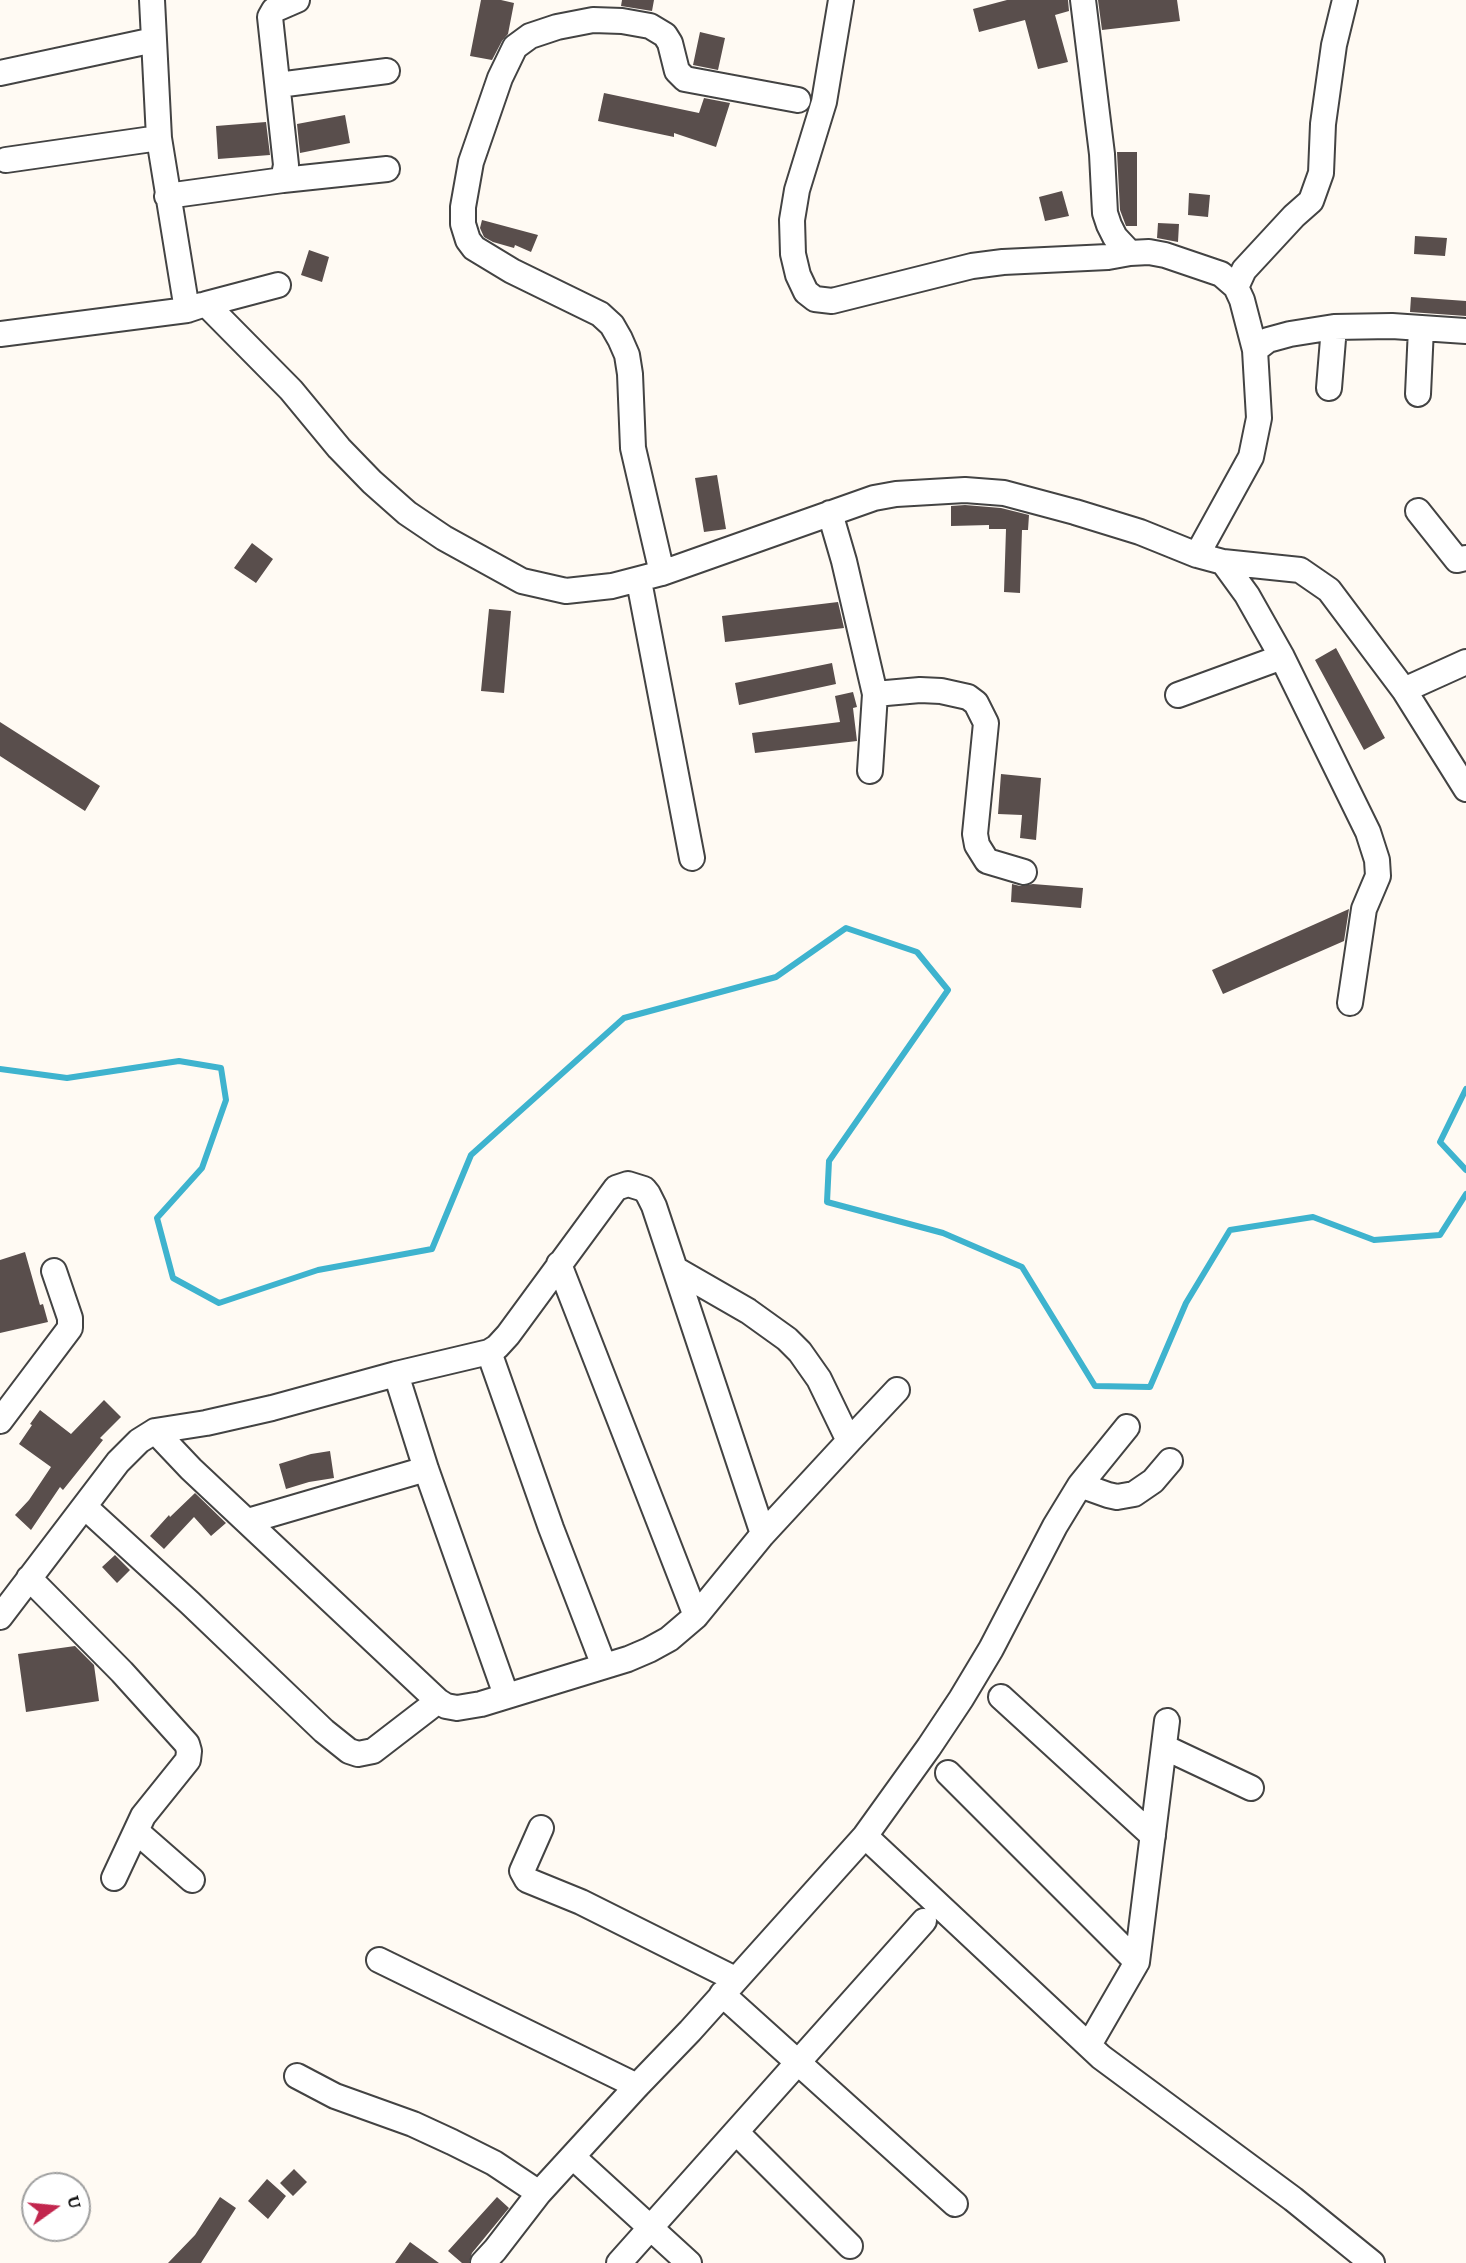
<!DOCTYPE html>
<style>
body{margin:0}
#map{position:relative;width:1466px;height:2263px;overflow:hidden;background:#fffaf3;font-family:"Crimson Pro",serif}
canvas{display:block}
.north{position:absolute;left:21px;top:2172px;width:70px;height:70px;box-sizing:border-box;background:#fff;border:2px solid #9f9f9f;border-radius:50%;rotate:75deg;font-size:19px;font-weight:700;line-height:28px;text-align:center;color:#101010}
.north::after{content:'';display:block;margin:auto;width:24px;height:32px;background:#c2264e;clip-path:polygon(50% 0,100% 100%,50% 72%,0 100%)}
</style>
<div id="map">
<canvas width="1466" height="2263"></canvas>
<div class="north">U</div>
</div>
<script>
const ctx = document.querySelector('canvas').getContext('2d');
ctx.lineJoin = 'round';
const toPath = rows => new Path2D(rows.map(r => 'M' + r).join(''));
function stroke(path, color, width, dash) { ctx.strokeStyle = color; ctx.lineWidth = width; ctx.lineCap = dash ? 'butt' : 'round'; ctx.setLineDash(dash || []); ctx.stroke(path); }
function paint(path, color) { ctx.fillStyle = color; ctx.fill(path, 'evenodd'); }
stroke(toPath([
 [0,1069,67,1078,179,1061,221,1068,226,1100,202,1168,157,1218,173,1278,219,1303,318,1270,432,1249,471,1155,624,1018,776,977,846,928,917,952,948,990,829,1161,827,1202,943,1233,1022,1267,1095,1386,1150,1387,1186,1303,1230,1230,1313,1217,1374,1240,1440,1235,1466,1194],
 [1466,1089,1440,1142,1466,1170]
]), '#3eb3ce', 6);
paint(toPath([
 [481,0,501,0,514,3,508,34,502,41,492,60,470,56],
 [622,0,654,0,652,11,621,6],
 [1007,0,1068,0,1069,11,1055,15,1068,62,1038,69,1025,20,979,32,973,9],
 [1098,0,1177,0,1180,21,1102,30],
 [700,32,725,38,718,70,693,65],
 [604,93,699,113,704,98,730,103,716,147,674,133,674,137,598,121],
 [345,115,350,143,300,153,297,124],
 [266,122,270,155,218,159,216,126],
 [1117,152,1137,152,1137,226,1126,226,1120,210],
 [1062,191,1069,216,1045,221,1039,197],
 [1189,193,1210,195,1208,217,1188,215],
 [482,220,538,235,531,252,515,245,514,248,493,242,484,237,480,228],
 [1158,223,1179,224,1178,242,1157,238],
 [1415,236,1447,238,1445,256,1414,254],
 [309,250,329,257,322,282,301,275],
 [1411,297,1466,301,1466,316,1410,312],
 [717,475,726,529,704,532,695,478],
 [965,505,1001,508,1029,515,1028,530,1022,530,1020,593,1004,592,1006,529,989,529,989,525,951,526,951,506],
 [252,543,273,559,256,583,234,568],
 [838,602,844,628,725,642,722,616],
 [489,609,511,611,504,693,481,691],
 [1336,648,1385,738,1364,750,1315,660],
 [832,663,836,684,739,705,735,683],
 [853,692,857,707,853,708,857,741,755,753,752,733,840,722,835,696],
 [0,722,100,786,85,811,0,756],
 [1001,774,1041,778,1036,840,1020,838,1022,815,998,814],
 [1012,884,1020,886,1033,884,1083,888,1081,908,1011,902],
 [1349,909,1344,941,1223,994,1212,970],
 [25,1252,40,1305,43,1304,48,1322,0,1333,0,1260],
 [104,1400,121,1417,100,1438,103,1440,63,1490,60,1487,31,1530,15,1515,29,1500,51,1467,19,1444,32,1425,30,1424,40,1410,71,1434],
 [330,1451,334,1478,309,1482,286,1489,279,1464,311,1454],
 [195,1493,226,1523,211,1536,194,1517,164,1549,150,1536,169,1515,170,1517],
 [115,1555,130,1570,117,1583,102,1567],
 [75,1646,94,1665,99,1701,26,1712,18,1654],
 [294,2169,307,2182,293,2196,280,2183],
 [267,2179,286,2196,268,2219,248,2201],
 [220,2197,236,2208,201,2263,168,2263,195,2235],
 [497,2197,509,2208,472,2253,469,2263,462,2263,448,2251],
 [410,2242,439,2263,395,2263]
]), '#594e4c');
const minor = toPath([
 [152,0,159,138,187,310],
 [841,0,824,102,797,190,792,220,793,254,798,275,806,292,815,299,832,301,972,266,1003,262,1108,257,1130,253,1149,252,1165,255,1221,274,1236,287,1242,300,1255,350,1259,418,1251,457,1197,555],
 [1083,0,1102,154,1105,213,1109,225,1115,237,1130,253],
 [0,73,154,40],
 [278,85,387,71],
 [6,160,159,138],
 [283,180,387,169],
 [167,196,283,180,286,165,270,17,274,10,297,0],
 [1233,283,1238,283,1244,270,1294,216,1311,201,1321,173,1323,124,1334,45,1345,0],
 [278,285,206,304,291,390,339,448,372,482,407,513,444,538,522,581,566,591,612,586,662,573,874,498,896,494,965,490,1004,493,1075,512,1140,532,1197,555,1223,562,1300,570,1329,590,1404,690,1466,662],
 [0,334,187,310,202,305],
 [1255,350,1268,340,1290,334,1334,327,1392,326,1466,331],
 [1329,388,1334,327],
 [1418,394,1421,328],
 [1418,511,1457,560,1466,558],
 [830,513,844,561,875,694,920,690,941,691,968,697,976,703,986,723,975,834,977,845,987,861,1024,872],
 [1223,562,1247,595,1282,657,1368,832,1377,860,1378,876,1364,909,1350,1003],
 [662,573,633,448,630,374,627,355,620,339,612,325,600,314,512,271,474,248,468,240,463,224,463,207,471,162,500,78,515,47,530,36,557,27,593,20,622,21,650,26,665,35,670,43,677,71,685,79,798,100],
 [639,581,692,858],
 [1404,690,1466,789],
 [1178,695,1282,657],
 [870,771,875,694],
 [559,1264,696,1616],
 [489,1352,551,1528,604,1666],
 [396,1374,426,1469,506,1695],
 [0,1421,70,1328,70,1318,54,1271],
 [849,1441,897,1390],
 [1080,1485,1127,1427],
 [85,1507,190,1603,324,1731,349,1751,358,1754,373,1751,438,1701,191,1469,155,1431],
 [248,1521,426,1469],
 [29,1578,122,1672,187,1744,189,1751,188,1760,143,1816,136,1831,192,1880],
 [0,1617,118,1462,139,1441,155,1431,206,1423,272,1408,396,1374,489,1352,497,1347,508,1335,616,1188,628,1184,644,1189,648,1194,654,1206,763,1534],
 [1001,1697,1153,1836],
 [438,1701,446,1706,457,1708,481,1704,628,1659,649,1650,669,1639,696,1616,763,1534,849,1441,819,1379,800,1352,787,1339,748,1311,675,1269],
 [1164,1747,1251,1788],
 [948,1773,1137,1962],
 [541,1828,522,1871,527,1880,581,1902,735,1979],
 [865,1836,1101,2057,1293,2199,1372,2263],
 [114,1878,136,1831],
 [379,1960,637,2086],
 [722,1994,955,2204],
 [1089,2045,1137,1962,1167,1721],
 [297,2076,335,2096,413,2124,452,2142,494,2163,539,2193],
 [736,2132,850,2246],
 [573,2157,689,2263],
 [483,2263,495,2250,539,2193,637,2086,690,2031,865,1836,929,1747,961,1699,991,1649,1055,1526,1080,1485,1108,1495,1117,1497,1134,1494,1153,1481,1170,1461],
 [619,2263,924,1921]
]);
stroke(minor, '#434343', 28);
stroke(minor, '#fff', 24);
</script>
